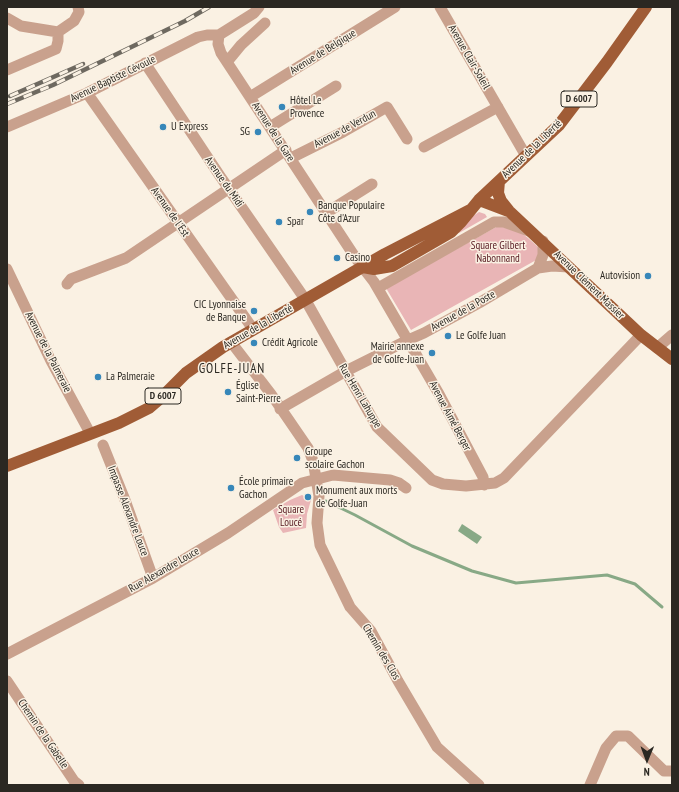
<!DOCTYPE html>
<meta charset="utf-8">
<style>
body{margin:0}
#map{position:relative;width:679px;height:792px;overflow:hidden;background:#faf1e3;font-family:"PT Sans Narrow",sans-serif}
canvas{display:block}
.frame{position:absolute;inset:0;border:8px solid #2b2822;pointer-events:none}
.north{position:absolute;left:627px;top:740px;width:40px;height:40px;-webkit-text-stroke:3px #faf1e3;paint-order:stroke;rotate:181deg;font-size:11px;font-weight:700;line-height:16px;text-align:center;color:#2b2822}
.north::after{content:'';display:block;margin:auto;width:14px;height:18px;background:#2b2822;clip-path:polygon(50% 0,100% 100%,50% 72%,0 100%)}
</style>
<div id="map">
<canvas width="679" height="792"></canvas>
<div class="frame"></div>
<div class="north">N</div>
</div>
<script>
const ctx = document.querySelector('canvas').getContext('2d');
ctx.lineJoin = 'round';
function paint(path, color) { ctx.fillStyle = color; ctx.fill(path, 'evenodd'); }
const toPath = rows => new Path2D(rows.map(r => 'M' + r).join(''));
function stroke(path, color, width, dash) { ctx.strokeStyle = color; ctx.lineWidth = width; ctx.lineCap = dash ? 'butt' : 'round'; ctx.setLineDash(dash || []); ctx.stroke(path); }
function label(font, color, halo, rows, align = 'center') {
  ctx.font = font + ' "PT Sans Narrow",sans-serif'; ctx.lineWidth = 3; ctx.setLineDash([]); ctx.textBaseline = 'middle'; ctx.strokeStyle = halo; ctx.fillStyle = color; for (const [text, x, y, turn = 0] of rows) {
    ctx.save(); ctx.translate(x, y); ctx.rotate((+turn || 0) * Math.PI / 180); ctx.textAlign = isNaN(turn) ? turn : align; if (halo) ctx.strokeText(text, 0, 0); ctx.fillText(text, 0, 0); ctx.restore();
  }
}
paint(toPath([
 [479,212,485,214,487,217,459,233,458,231,473,216],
 [498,226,518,230,528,238,537,246,540,251,538,259,411,330,386,288],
 [302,495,311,500,307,514,306,528,283,533,279,527,273,510,290,500]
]), '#e9b5b6');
paint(toPath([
 [462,524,482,537,477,544,458,531]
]), '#88a986');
stroke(toPath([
 [326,501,355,515,412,546,472,571,516,583,607,575,635,584,662,607]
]), '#88a986', 3);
stroke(toPath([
 [440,7,526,156],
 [7,18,21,26,58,32],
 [58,32,74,21,79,12,78,7],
 [219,35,218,44,221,53,357,260,374,282,439,394,483,477,484,485],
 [219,35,254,13,259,7],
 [227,62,241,45,265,23],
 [145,63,220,176,305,299,377,427,432,480,443,484,466,486,495,483,504,478,641,335],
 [7,70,56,49,58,41,58,32],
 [87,93,253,329],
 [250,97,395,7],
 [7,127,87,93,198,37,207,35,219,35],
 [270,127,336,86],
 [424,147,498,107],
 [291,158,343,132,387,107,407,139],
 [326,213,372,184],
 [538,268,543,255,543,241],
 [7,269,51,361,90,433],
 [67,284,71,279,126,258,286,150],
 [378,288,494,222,504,222,529,231],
 [231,342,271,394,308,448,313,461,319,496,317,523,320,545,350,607,371,631,398,681,437,747,479,785],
 [657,348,672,335],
 [280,409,346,371,408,340,424,333,479,303,538,268,552,266,569,267],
 [103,445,125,500,153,578],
 [7,654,153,578,228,533,302,483,333,475,390,480,399,483,406,488],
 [7,681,74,781,79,785],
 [590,785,606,748,616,736,628,736,664,771,672,771]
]), '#c9a18d', 11);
stroke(toPath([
 [499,181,498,193,501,201,509,211,641,335,672,359],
 [479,200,508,211],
 [363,267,374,269,392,266,451,232,461,222,479,200,559,125,607,62,646,7],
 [7,466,119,423,149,408,163,396,186,373,223,347,385,254,470,210]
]), '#a05c36', 12);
const rail = toPath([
 [10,96,83,64],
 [7,104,53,85,185,21,209,7]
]);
stroke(rail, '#6e6960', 4.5);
stroke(rail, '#faf1e3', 3, [9]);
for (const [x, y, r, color] of [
 [282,107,4,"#3787b9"],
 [163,127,4,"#3787b9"],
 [258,132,4,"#3787b9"],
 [310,212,4,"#3787b9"],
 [279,222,4,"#3787b9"],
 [337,258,4,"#3787b9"],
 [648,276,4,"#3787b9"],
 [254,311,4,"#3787b9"],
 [448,336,4,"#3787b9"],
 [254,343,4,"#3787b9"],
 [432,353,4,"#3787b9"],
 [98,377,4,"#3787b9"],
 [228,392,4,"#3787b9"],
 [297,458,4,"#3787b9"],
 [231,488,4,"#3787b9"],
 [308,497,4,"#3787b9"]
]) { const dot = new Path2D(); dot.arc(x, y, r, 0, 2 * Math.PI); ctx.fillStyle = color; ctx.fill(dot); stroke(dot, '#faf1e3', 1.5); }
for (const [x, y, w] of [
 [579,99,36],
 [163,396,36]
]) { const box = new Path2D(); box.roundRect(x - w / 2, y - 8, w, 16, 3); ctx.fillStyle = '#faf1e3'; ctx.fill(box); stroke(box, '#2b2822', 1); }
label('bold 10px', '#2b2822', null, [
 ["D 6007",579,99],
 ["D 6007",163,396]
]);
label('11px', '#2b2822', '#faf1e3', [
 ["Avenue de Belgique",323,52,-32],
 ["Avenue Clair-Soleil",469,57,60],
 ["Avenue Baptiste Cévoule",113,79,-26],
 ["Avenue de Verdun",345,129,-28],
 ["Avenue de la Gare",273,132,57],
 ["Avenue de la Liberté",532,149,-44],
 ["Avenue du Midi",224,182,55],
 ["Avenue de l'Est",170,212,55],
 ["Avenue Clément Massier",589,285,44],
 ["Avenue de la Poste",463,311,-29],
 ["Avenue de la Liberté",258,327,-30],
 ["Avenue de la Palmeraie",48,352,63],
 ["Rue Henri Lahuppe",360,396,59],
 ["Avenue Aimé Berger",450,416,62],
 ["Impasse Alexandre Louce",128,511,69],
 ["Rue Alexandre Louce",164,570,-30],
 ["Chemin des Clos",381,652,59],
 ["Chemin de la Gabelle",43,734,56]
]);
label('11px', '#2b2822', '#faf1e3', [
 ["Hôtel Le",290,101],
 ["Provence",290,114],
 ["U Express",171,127],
 ["SG",250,132,"right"],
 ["Banque Populaire",318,206],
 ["Côte d'Azur",318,219],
 ["Spar",287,222],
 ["Casino",345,258],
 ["Autovision",640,276,"right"],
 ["CIC Lyonnaise",246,305,"right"],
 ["de Banque",246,318,"right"],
 ["Le Golfe Juan",456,336],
 ["Crédit Agricole",262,343],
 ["Mairie annexe",424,347,"right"],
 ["de Golfe-Juan",424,360,"right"],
 ["La Palmeraie",106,377],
 ["Église",236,386],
 ["Saint-Pierre",236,399],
 ["Groupe",305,452],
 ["scolaire Gachon",305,465],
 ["École primaire",239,482],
 ["Gachon",239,495],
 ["Monument aux morts",316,491],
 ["de Golfe-Juan",316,504]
], 'left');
label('11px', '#561820', '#faf1e3', [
 ["Square Gilbert",498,246],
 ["Nabonnand",498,259],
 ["Square",291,510],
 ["Loucé",291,523]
]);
ctx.letterSpacing = '1px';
label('13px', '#2b2822', '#faf1e3', [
 ["GOLFE-JUAN",232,369]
]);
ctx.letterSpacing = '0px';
</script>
